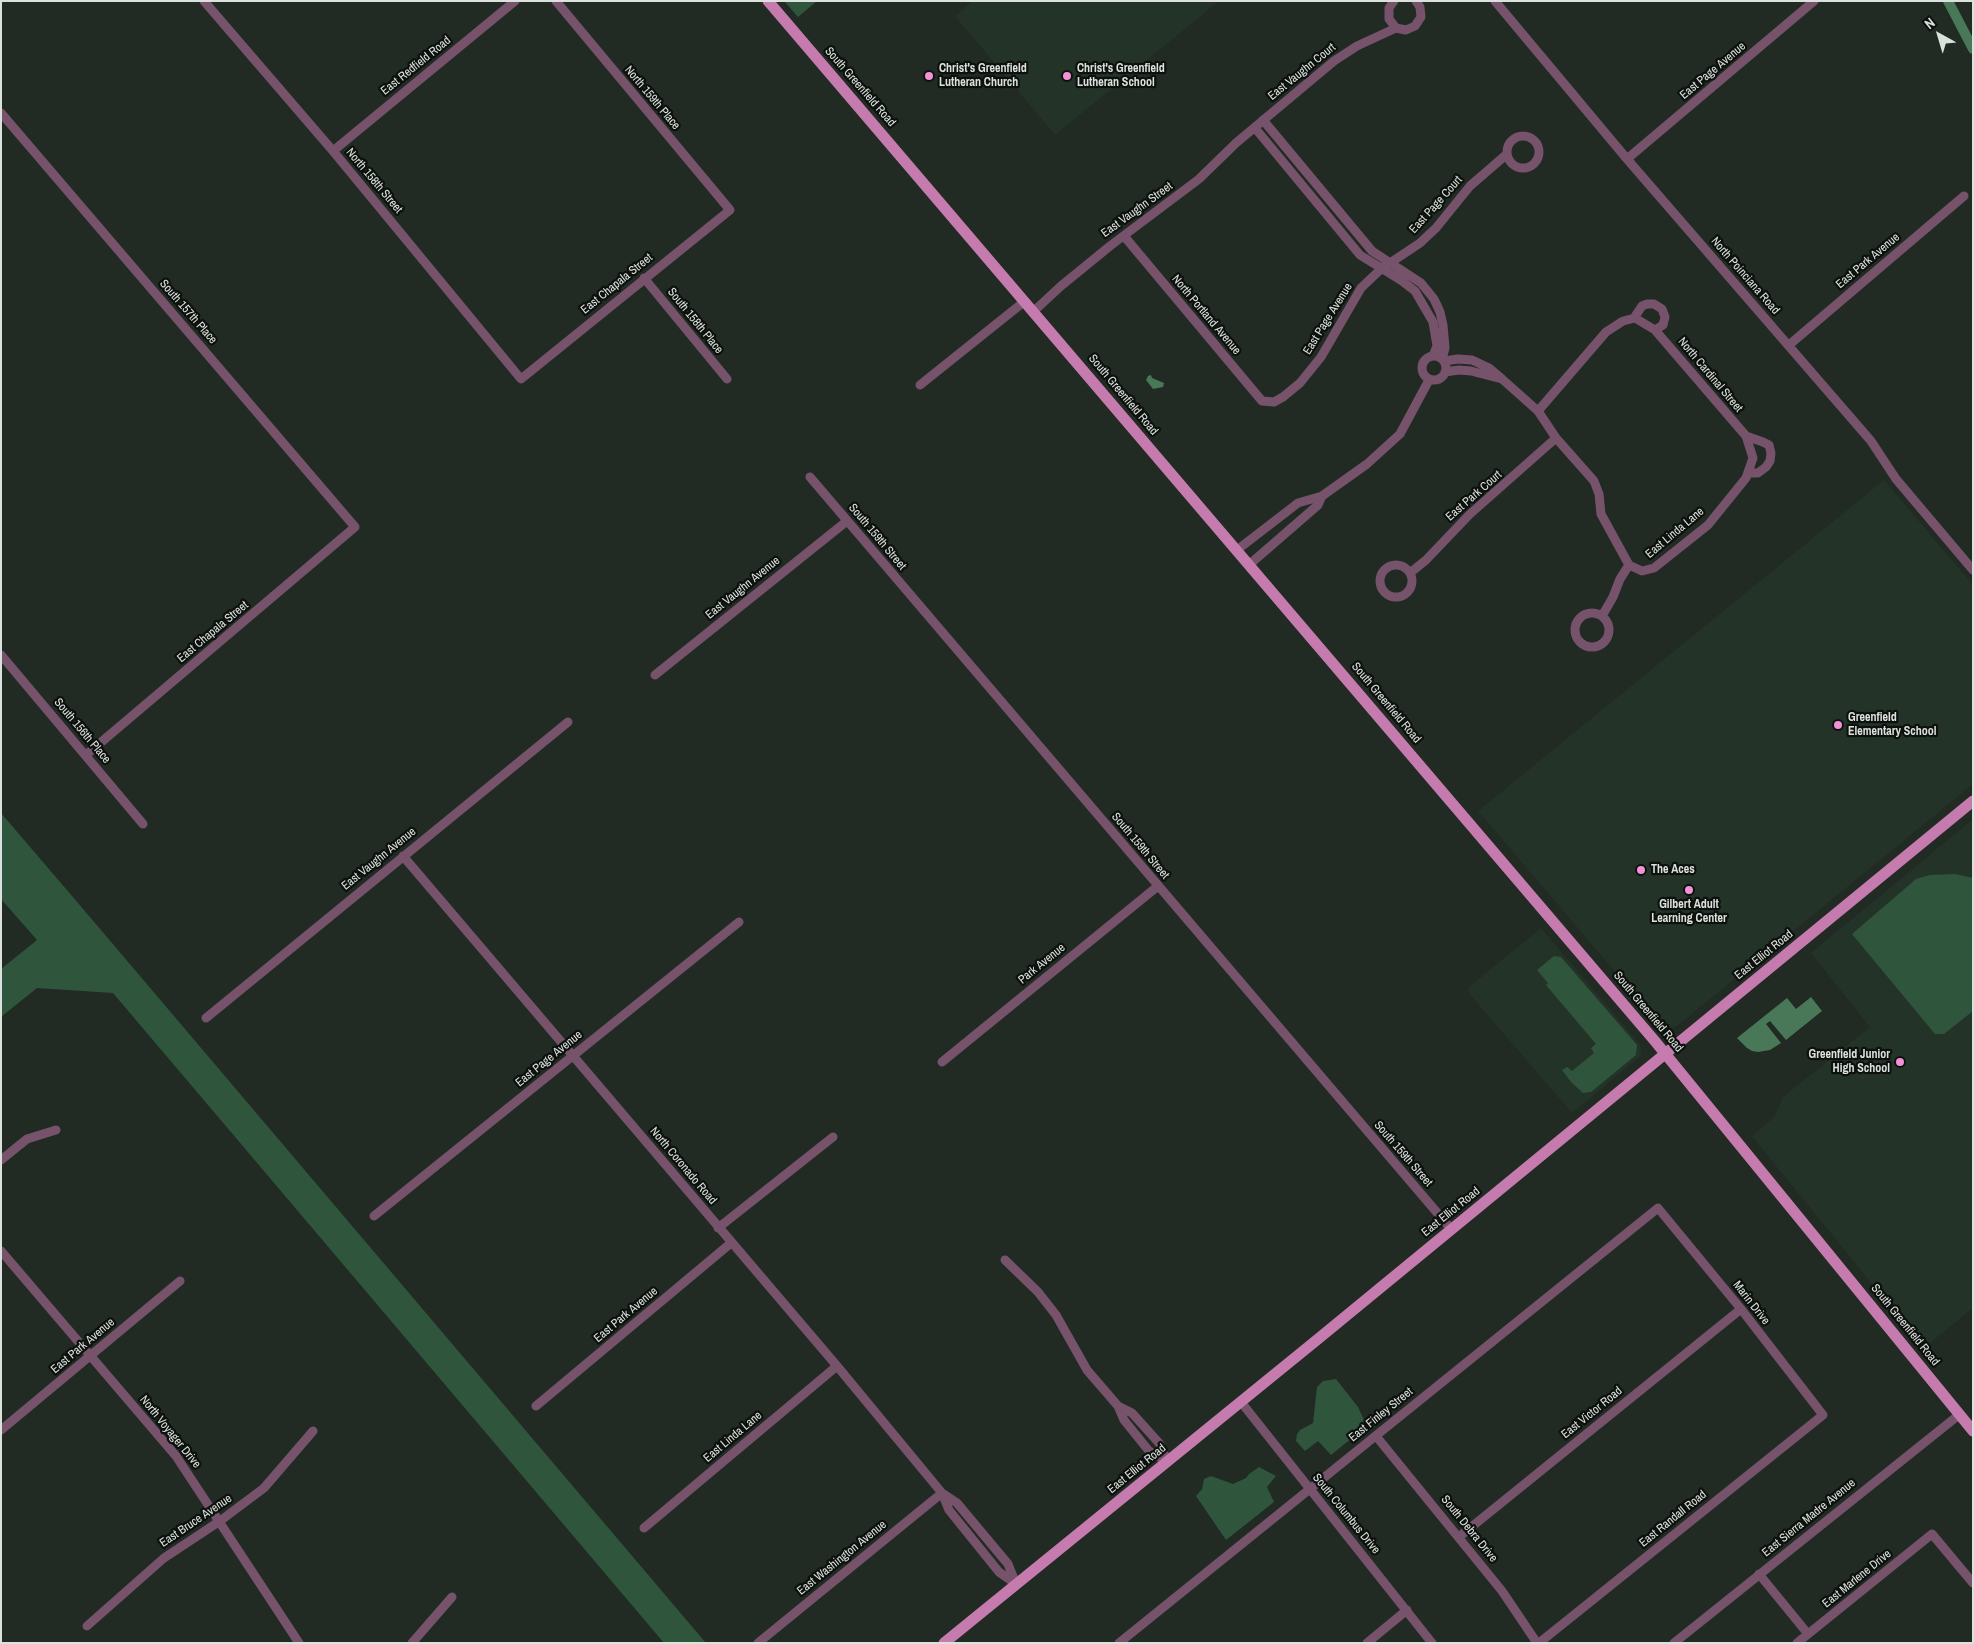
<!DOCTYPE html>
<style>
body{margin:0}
#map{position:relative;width:1974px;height:1644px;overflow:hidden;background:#212a23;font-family:"Archivo Narrow",sans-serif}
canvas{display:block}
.frame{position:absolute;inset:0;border:2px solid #dbe1dc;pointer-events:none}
.north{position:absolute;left:1914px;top:10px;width:50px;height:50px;-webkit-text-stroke:4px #0d110e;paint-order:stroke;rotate:321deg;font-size:14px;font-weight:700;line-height:20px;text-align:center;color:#dbe1dc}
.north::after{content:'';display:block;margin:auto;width:18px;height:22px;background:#dbe1dc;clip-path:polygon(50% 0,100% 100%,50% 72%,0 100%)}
</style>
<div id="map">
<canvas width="1974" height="1644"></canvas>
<div class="frame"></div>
<div class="north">N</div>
</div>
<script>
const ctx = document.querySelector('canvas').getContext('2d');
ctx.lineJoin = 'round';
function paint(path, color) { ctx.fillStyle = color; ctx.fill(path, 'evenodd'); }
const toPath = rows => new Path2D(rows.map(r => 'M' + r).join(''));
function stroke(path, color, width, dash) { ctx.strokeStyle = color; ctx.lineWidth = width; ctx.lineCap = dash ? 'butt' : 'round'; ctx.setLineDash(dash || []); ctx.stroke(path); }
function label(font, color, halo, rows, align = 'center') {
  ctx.font = font + ' "Archivo Narrow",sans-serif'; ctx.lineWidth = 4.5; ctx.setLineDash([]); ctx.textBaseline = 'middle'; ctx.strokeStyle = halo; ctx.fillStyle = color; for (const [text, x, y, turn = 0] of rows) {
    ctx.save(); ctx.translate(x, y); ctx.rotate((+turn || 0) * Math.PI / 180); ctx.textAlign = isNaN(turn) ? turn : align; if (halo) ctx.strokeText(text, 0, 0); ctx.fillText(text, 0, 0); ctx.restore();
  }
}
paint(toPath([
 [973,1,1217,1,1218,2,1055,135,955,16],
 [1884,480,1973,585,1973,784,1677,1026,1669,1029,1659,1023,1478,811],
 [1973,819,1973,1308,1924,1348,1752,1136,1775,1116,1783,1097,1870,1027,1811,953],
 [1541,928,1639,1043,1641,1049,1641,1055,1638,1058,1572,1113,1468,992,1469,987]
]), '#243328');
paint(toPath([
 [784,1,817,1,798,17],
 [1,813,84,910,706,1643,664,1643,113,993,37,988,1,1017,1,969,37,940,1,899],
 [1955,874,1973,878,1973,1011,1944,1034,1935,1034,1852,934,1916,879,1930,875],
 [1554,956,1561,957,1637,1045,1636,1055,1591,1092,1583,1093,1571,1082,1562,1070,1567,1067,1572,1071,1594,1053,1591,1048,1596,1044,1546,985,1548,983,1537,970],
 [1336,1379,1358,1407,1367,1426,1331,1455,1318,1441,1305,1451,1296,1441,1297,1434,1300,1430,1313,1423,1317,1387,1323,1381],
 [1259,1467,1276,1476,1267,1487,1274,1502,1226,1540,1196,1496,1202,1489,1204,1479,1211,1476,1233,1484,1246,1478,1249,1474]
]), '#2f553c');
paint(toPath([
 [1151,375,1152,378,1164,383,1163,387,1153,389,1146,380,1148,376],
 [1811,997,1822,1011,1786,1040,1770,1021,1766,1024,1781,1043,1770,1050,1758,1052,1752,1051,1747,1048,1737,1038,1787,998,1796,1009]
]), '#487858');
stroke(toPath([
 [1948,1,1973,49]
]), '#487858', 10);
stroke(toPath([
 [204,1,333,151,521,379,730,210,556,1],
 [1394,1,1389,8,1389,19,1396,28,1406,30,1415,26,1421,17,1420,7,1416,1],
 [1495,1,1627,159,1871,441,1896,479,1973,570],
 [1,113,355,527,86,755],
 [1263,120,1372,251,1421,283,1434,299,1440,312,1443,325,1445,348,1442,359],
 [1255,128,1360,255,1402,281,1415,291,1433,322,1437,346,1433,356],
 '1507 152a16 16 0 1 1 32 0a16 16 0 1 1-32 0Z',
 [333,151,515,1],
 [1627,159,1814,1],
 [1124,236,1262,401,1274,402,1283,397,1300,383,1321,357,1361,288,1381,269,1420,243,1436,228,1470,186,1507,154],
 [644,278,727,379],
 [1034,311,1061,286,1110,246,1199,179,1236,143,1334,61,1357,46,1396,28],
 [1634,318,1642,306,1647,304,1654,304,1662,309,1665,317,1663,325,1655,330],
 [1789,345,1964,196],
 '1422 368a12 12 0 1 1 24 0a12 12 0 1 1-24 0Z',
 [1444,361,1458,359,1472,360,1489,368,1502,379,1471,371,1459,370,1445,372],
 [1502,379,1538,411,1556,438,1594,481,1599,494,1601,514,1629,565,1642,571,1654,568,1708,525,1746,478,1753,458,1746,436,1655,330,1635,318,1623,321,1606,332,1538,411],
 [920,385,1025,301],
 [1746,436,1763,442,1769,445,1771,453,1770,461,1766,467,1758,473,1748,473],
 [810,477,1451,1229],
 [1237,550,1298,503,1322,496,1367,464,1400,434,1429,380],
 [1250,564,1318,505,1322,496],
 '1380 581a16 16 0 1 1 32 0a16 16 0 1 1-32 0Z',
 [1410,573,1426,560,1470,514,1556,438],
 '1575 630a17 17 0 1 1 34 0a17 17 0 1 1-34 0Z',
 [1602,616,1613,597,1620,579,1629,565],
 [1,655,143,824],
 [655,675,847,521],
 [403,856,837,1366,942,1493,949,1510,999,1572,1016,1584],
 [206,1018,568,722],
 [942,1062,1158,886],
 [1,1160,27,1139,56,1130],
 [374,1216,739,922],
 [718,1228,833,1137],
 [1,1251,176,1456,299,1643],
 [1005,1260,1038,1292,1056,1315,1087,1370,1118,1406,1124,1420,1149,1451,1168,1462],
 [1241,1402,1432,1643],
 [536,1406,731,1243],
 [1118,1406,1132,1413,1159,1443,1168,1462],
 [1,1430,180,1281],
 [1376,1436,1502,1591,1537,1643],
 [942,1493,957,1503,1008,1564,1016,1584],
 [644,1528,837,1366],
 [1459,1537,1741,1309],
 [1759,1574,1808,1634],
 [87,1626,164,1558,220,1521,264,1488,313,1431],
 [412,1643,452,1597],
 [758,1643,942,1493],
 [1119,1643,1658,1208,1741,1309,1823,1415,1539,1643],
 [1367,1643,1407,1610],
 [1674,1643,1960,1414],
 [1797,1643,1932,1534,1973,1583]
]), '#77526b', 9);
stroke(toPath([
 [768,1,1654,1040,1973,1431],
 [944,1643,1318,1339,1973,801]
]), '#c57bae', 11);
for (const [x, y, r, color] of [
 [929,76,5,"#f391d5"],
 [1067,76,5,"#f391d5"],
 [1838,725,5,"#f391d5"],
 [1641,870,5,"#f391d5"],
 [1689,890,5,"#f391d5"],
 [1900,1062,5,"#f391d5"]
]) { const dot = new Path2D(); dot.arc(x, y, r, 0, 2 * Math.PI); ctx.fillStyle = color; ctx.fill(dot); stroke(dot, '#0d110e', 2); }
label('12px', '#dbe1dc', '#0d110e', [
 ["East Redfield Road",416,66,-39],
 ["East Page Avenue",1713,71,-40],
 ["East Vaughn Court",1302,72,-39],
 ["South Greenfield Road",860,87,49],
 ["North 159th Place",652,98,50],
 ["North 158th Street",374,181,50],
 ["East Page Court",1436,205,-48],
 ["East Vaughn Street",1137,210,-36],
 ["East Park Avenue",1868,261,-40],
 ["North Poinciana Road",1745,276,49],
 ["East Chapala Street",617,284,-39],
 ["South 157th Place",188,312,49],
 ["North Portland Avenue",1206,315,50],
 ["East Page Avenue",1328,319,-58],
 ["South 158th Place",695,321,51],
 ["North Cardinal Street",1710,375,50],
 ["South Greenfield Road",1123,395,50],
 ["East Park Court",1474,496,-41],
 ["East Linda Lane",1675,533,-40],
 ["South 159th Street",877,537,50],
 ["East Vaughn Avenue",743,588,-39],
 ["East Chapala Street",213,632,-40],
 ["South Greenfield Road",1386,703,50],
 ["South 156th Place",82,731,50],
 ["South 159th Street",1140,846,50],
 ["East Vaughn Avenue",379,859,-39],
 ["East Elliot Road",1764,955,-39],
 ["Park Avenue",1042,964,-39],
 ["South Greenfield Road",1648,1012,50],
 ["East Page Avenue",549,1059,-39],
 ["South 159th Street",1403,1154,49],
 ["North Coronado Road",683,1166,50],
 ["East Elliot Road",1451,1212,-39],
 ["Marin Drive",1751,1303,52],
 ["East Park Avenue",626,1315,-40],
 ["South Greenfield Road",1905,1325,51],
 ["East Park Avenue",83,1346,-40],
 ["East Victor Road",1592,1413,-39],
 ["East Finley Street",1381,1415,-39],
 ["North Voyager Drive",170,1432,51],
 ["East Linda Lane",733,1437,-40],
 ["East Elliot Road",1137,1469,-39],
 ["South Columbus Drive",1346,1514,51],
 ["East Sierra Madre Avenue",1809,1518,-39],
 ["East Randall Road",1673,1519,-39],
 ["East Bruce Avenue",196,1521,-34],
 ["South Debra Drive",1469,1529,51],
 ["East Washington Avenue",842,1558,-39],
 ["East Marlene Drive",1857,1579,-39]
]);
label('bold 12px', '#dbe1dc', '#0d110e', [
 ["Christ's Greenfield",939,69],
 ["Lutheran Church",939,83],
 ["Christ's Greenfield",1077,69],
 ["Lutheran School",1077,83],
 ["Greenfield",1848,718],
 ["Elementary School",1848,732],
 ["The Aces",1651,870],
 ["Gilbert Adult",1689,905,"center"],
 ["Learning Center",1689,919,"center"],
 ["Greenfield Junior",1890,1055,"right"],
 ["High School",1890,1069,"right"]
], 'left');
</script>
